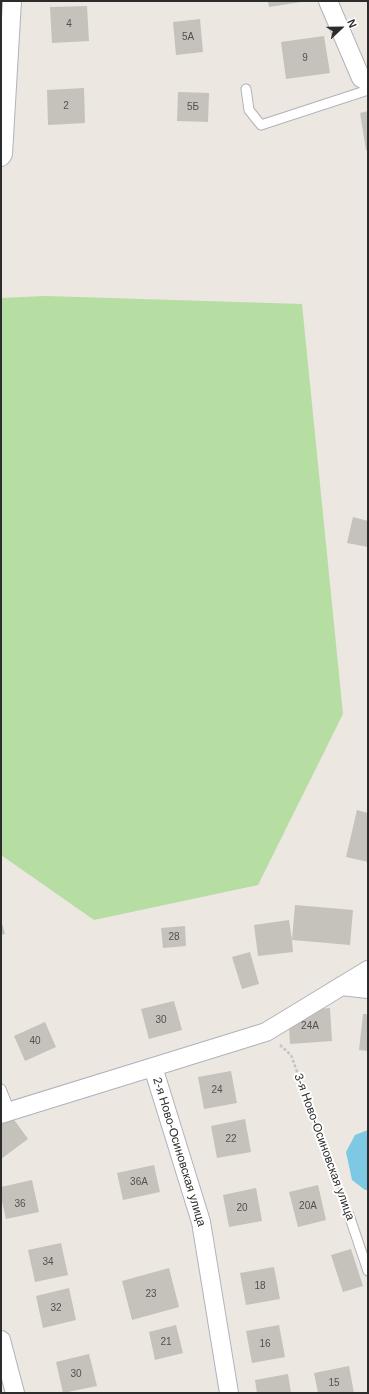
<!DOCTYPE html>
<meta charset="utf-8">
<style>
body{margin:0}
#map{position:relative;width:369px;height:1394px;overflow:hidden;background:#ece7e0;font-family:Arial,sans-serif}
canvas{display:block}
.frame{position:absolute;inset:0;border:2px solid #2c2c2c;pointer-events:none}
.north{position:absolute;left:321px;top:8px;width:40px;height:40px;-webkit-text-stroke:3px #fff;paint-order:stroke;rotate:68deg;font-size:11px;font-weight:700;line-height:16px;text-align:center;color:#2c2c2c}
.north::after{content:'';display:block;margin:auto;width:14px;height:18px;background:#2c2c2c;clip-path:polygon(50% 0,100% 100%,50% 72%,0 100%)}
</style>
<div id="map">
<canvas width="369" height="1394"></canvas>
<div class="frame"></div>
<div class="north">N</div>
</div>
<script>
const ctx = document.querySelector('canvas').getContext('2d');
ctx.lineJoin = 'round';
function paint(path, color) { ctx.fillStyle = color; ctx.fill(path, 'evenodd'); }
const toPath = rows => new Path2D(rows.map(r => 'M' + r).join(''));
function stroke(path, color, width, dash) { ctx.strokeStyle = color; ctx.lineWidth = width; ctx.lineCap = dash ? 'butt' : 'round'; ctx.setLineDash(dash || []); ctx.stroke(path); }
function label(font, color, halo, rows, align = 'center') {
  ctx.font = font + ' Arial,sans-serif'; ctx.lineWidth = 4; ctx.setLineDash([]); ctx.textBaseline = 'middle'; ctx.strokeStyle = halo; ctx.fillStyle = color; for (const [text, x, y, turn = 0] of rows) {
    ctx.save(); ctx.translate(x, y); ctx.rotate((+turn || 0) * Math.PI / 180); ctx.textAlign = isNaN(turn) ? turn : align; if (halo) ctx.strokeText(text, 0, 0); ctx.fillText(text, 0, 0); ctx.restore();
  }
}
paint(toPath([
 [45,296,302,304,343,714,258,885,94,920,1,855,1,298]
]), '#b6dda2');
paint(toPath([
 [368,1130,368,1190,365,1190,352,1180,346,1152,355,1135]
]), '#7dc8e3');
paint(toPath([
 [268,1,301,1,301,2,269,7],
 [87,6,89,41,52,43,50,7],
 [200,19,203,52,176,55,173,22],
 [324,36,330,73,286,79,281,42],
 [84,88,85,123,48,125,47,90],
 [178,92,209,93,208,122,177,121],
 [368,111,368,150,366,150,360,113],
 [353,517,368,521,368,547,347,543],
 [357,810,368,813,368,862,346,857],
 [295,905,353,910,350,945,292,940,293,952,258,956,254,925,289,920,292,940],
 [1,920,5,934,1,935],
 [185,926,186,946,163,948,161,928],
 [250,952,259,984,242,989,232,957],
 [174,1001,182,1030,149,1039,141,1009],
 [330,1008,332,1041,290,1044,288,1011],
 [363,1014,368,1014,368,1051,359,1050],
 [45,1022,56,1047,25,1061,14,1036],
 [231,1071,237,1103,204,1109,198,1077],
 [10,1114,28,1139,1,1159,1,1121],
 [245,1119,251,1152,217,1158,211,1126],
 [154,1165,160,1192,123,1200,117,1173],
 [32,1180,39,1212,6,1219,1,1197,1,1187],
 [318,1185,326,1220,298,1227,289,1192],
 [256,1188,262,1221,229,1227,223,1195],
 [61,1243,68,1275,35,1282,28,1250],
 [351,1249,363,1286,343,1292,331,1255],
 [274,1267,280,1299,246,1305,240,1273],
 [169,1268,179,1307,132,1320,122,1281],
 [69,1288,76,1320,43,1328,36,1296],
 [176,1325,183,1353,155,1360,149,1332],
 [279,1325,285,1357,252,1363,246,1331],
 [89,1354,97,1386,63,1393,56,1362],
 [349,1366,354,1393,318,1393,314,1373],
 [288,1374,291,1393,257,1393,255,1380]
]), '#c5c1bb');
const lane = toPath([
 [246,89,249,110,261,125,368,90],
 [1,1089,10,1111],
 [349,1215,368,1271]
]);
const street = toPath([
 [328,1,361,78,368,82],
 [1,157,3,154,12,1],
 [341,986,368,989],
 [1,1114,153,1067],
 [1,1340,15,1393],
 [229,1393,201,1222,153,1067,266,1032,368,970]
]);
stroke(lane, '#b0b2bb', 11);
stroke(street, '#b0b2bb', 20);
stroke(toPath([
 [280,1045,291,1055,344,1202]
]), '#c4c4c4', 2.5, [3, 2]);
stroke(lane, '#fff', 9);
stroke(street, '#fff', 18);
label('10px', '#525150', null, [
 ["4",69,24],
 ["5А",188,37],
 ["9",305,58],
 ["2",66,106],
 ["5Б",193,107],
 ["28",174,937],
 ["30",161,1020],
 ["24А",310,1026],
 ["40",35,1041],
 ["24",217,1090],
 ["22",231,1139],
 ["36А",139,1182],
 ["36",20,1204],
 ["20А",308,1206],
 ["20",242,1208],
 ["34",48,1262],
 ["18",260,1286],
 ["23",151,1294],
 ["32",56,1308],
 ["21",166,1342],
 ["16",265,1344],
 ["30",76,1374],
 ["15",334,1383]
]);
label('12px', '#2c2c2c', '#fff', [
 ["3-я Ново-Осиновская улица",324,1147,70],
 ["2-я Ново-Осиновская улица",179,1152,73]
]);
</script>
